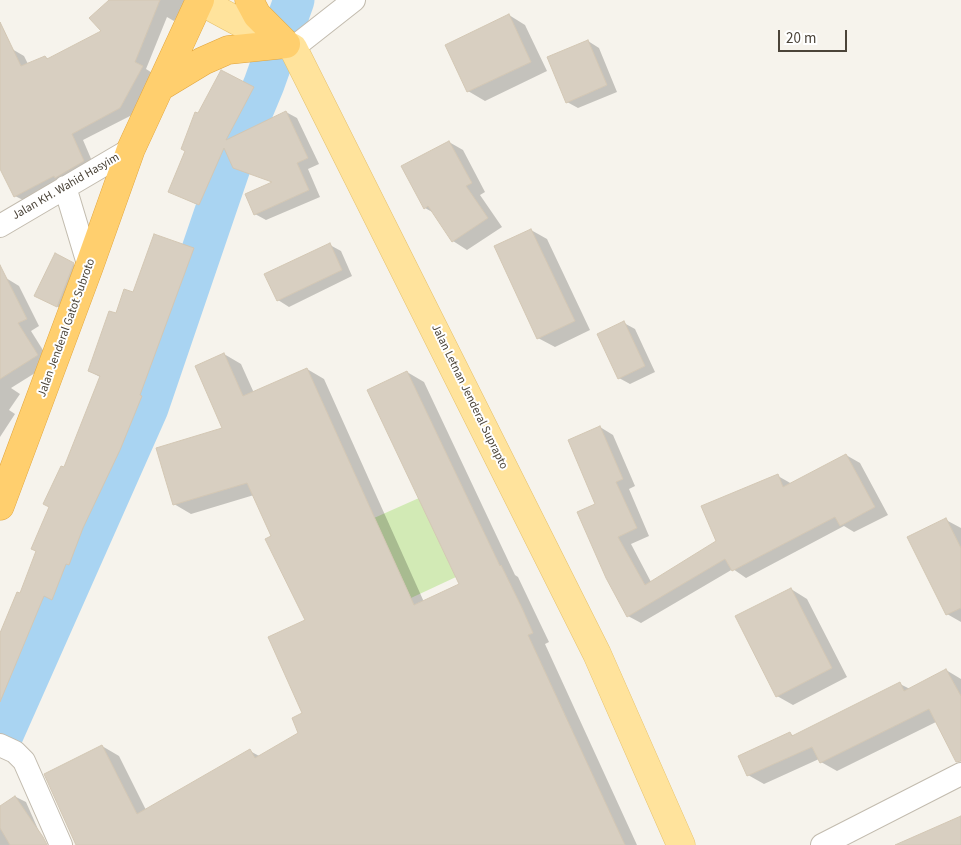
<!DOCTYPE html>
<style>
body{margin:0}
#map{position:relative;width:961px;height:845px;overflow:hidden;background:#f6f3ec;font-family:"Source Sans 3",sans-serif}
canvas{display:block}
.scale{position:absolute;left:778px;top:30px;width:69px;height:22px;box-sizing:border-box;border:2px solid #4b4439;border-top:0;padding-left:6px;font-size:15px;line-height:18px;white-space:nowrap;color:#4b4439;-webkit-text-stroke:4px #fff;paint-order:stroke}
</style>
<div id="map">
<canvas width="961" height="845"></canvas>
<div class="scale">20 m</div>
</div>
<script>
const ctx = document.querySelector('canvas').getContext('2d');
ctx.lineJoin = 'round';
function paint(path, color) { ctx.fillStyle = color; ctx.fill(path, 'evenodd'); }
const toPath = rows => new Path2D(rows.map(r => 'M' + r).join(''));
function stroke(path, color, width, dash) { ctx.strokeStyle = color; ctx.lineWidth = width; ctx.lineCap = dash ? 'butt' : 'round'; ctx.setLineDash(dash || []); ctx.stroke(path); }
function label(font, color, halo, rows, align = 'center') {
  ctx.font = font + ' "Source Sans 3",sans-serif'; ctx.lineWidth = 4; ctx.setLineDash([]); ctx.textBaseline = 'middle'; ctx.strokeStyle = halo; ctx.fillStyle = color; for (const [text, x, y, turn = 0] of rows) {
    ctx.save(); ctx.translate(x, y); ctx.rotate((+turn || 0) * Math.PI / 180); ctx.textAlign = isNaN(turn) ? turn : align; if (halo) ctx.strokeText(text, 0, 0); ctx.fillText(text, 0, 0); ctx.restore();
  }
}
paint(toPath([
 [419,498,456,577,411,598,374,518]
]), '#d2eab5');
paint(toPath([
 [111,0,187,0,187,5,174,21,167,17,146,69,154,74,132,115,83,140,95,168,27,202,15,196,0,166,0,55,12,49,24,56,28,64,45,57,49,59,103,31],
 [509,15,525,25,547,71,485,101,468,91],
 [588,41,599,48,617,92,578,108,567,102],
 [253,89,264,95,244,132,286,112,297,118,319,164,308,169,320,197,266,220,255,214,279,183,243,170,243,172,234,167,232,161,210,211,169,191,187,151,198,115],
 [449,142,463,150,485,192,480,195,502,227,467,250,453,241,434,213,425,208],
 [531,230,547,239,590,330,555,347,538,338],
 [330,245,341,251,352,276,289,307,278,300],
 [193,249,206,256,152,403,154,404,132,457,95,535,82,571,79,570,65,606,57,602,0,738,0,637,20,595,37,551,65,469,100,377,89,371,116,315,133,294],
 [73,264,84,270,69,312,47,302],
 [6,278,19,286,39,326,31,331,51,363,11,388,20,394,9,410,15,414,0,437,0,281],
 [624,323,635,329,655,372,630,384,619,378],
 [224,354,241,364,254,393,307,369,324,379,424,602,461,585,407,372,424,382,515,575,518,577,538,619,549,642,545,644,637,845,78,845,102,746,119,756,146,810,250,751,261,757,300,733,304,713,306,621,273,536,254,495,191,514,174,504,224,428],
 [600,427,613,435,635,486,629,489,649,536,631,544,651,582,718,542,778,476,792,484,846,455,860,463,888,515,854,532,844,526,746,578,733,569,641,623,628,616,597,504],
 [946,520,961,528,961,622,947,614],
 [791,589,807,599,847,677,793,705,777,696],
 [946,670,961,679,961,756,936,722,837,771,821,762,819,759,764,784,748,775,790,734,795,736,900,684,910,689],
 [16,797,26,802,45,845,0,845,0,808]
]), '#0003');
stroke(toPath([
 [2,737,148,408,234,156,264,84,294,0]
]), '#a9d4f2', 41);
const building = toPath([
 [109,0,160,0,135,62,143,66,120,108,72,134,84,161,55,178,54,176,14,197,0,169,0,22,21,66,45,56,47,59,101,31,89,18,109,0],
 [509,14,531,62,467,92,445,45,509,14],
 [588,40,607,85,566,103,547,57,588,40],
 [221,70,254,87,226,140,286,111,308,158,297,163,309,190,254,215,245,194,272,182,233,168,224,148,199,205,168,192,185,151,181,149,195,112,198,113,221,70],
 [449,141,472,183,466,186,488,218,452,242,428,206,424,209,401,166,449,141],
 [531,229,575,321,537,339,494,246,531,229],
 [154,234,194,248,140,395,142,396,120,450,83,528,69,565,66,564,52,600,44,596,0,702,0,633,17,592,20,593,36,551,31,549,49,507,43,504,61,466,64,467,100,376,88,371,109,311,116,313,124,289,133,292,154,234],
 [330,243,342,270,277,301,264,274,330,243],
 [55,253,74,263,57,307,34,296,55,253],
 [0,265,27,319,18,323,38,355,0,379,0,265],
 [624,321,645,366,618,379,597,334,624,321],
 [224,353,243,396,307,368,414,605,459,584,367,390,407,371,500,566,501,565,522,608,533,633,528,635,625,845,76,845,44,774,102,745,137,814,250,749,255,758,298,733,292,718,302,713,268,637,305,620,265,539,271,536,247,483,173,505,156,448,222,428,195,366,224,353],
 [600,426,623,479,616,482,637,528,618,537,645,585,716,541,701,506,778,474,783,487,846,454,875,507,840,526,835,517,732,571,725,559,627,617,606,578,577,512,595,504,568,440,600,426],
 [946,518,961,548,961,608,946,615,907,537,946,518],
 [791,588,832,668,776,697,735,616,791,588],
 [946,669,961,696,961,761,956,762,929,709,820,763,812,747,747,776,738,756,790,732,792,736,900,682,904,691,946,669],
 [15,796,43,837,47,845,10,845,0,828,0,806,15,796],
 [961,816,961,845,895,845,961,816]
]);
paint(building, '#d8cfc1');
stroke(building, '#d3c7b4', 1);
const minor = toPath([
 [293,48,354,0],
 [65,187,89,267],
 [0,226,131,149],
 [0,745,15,752,24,761,61,845],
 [822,845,961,774]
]);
const major = toPath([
 [200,1,252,29,293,48,597,654,681,845]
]);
const highway = toPath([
 [249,0,257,15,286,44],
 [160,87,203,61,228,50,286,44],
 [0,506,89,267,131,149,200,0]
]);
stroke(minor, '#c2bbae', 24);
stroke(major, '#e6c16a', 29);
stroke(highway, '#e0a43c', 29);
stroke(minor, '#fff', 22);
stroke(major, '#ffe39c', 28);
stroke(highway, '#ffcf6e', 28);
label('12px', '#4b4439', '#fff', [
 ["Jalan KH. Wahid Hasyim",66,187,-30],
 ["Jalan Jenderal Gatot Subroto",67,328,-70],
 ["Jalan Letnan Jenderal Suprapto",469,397,64]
]);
</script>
